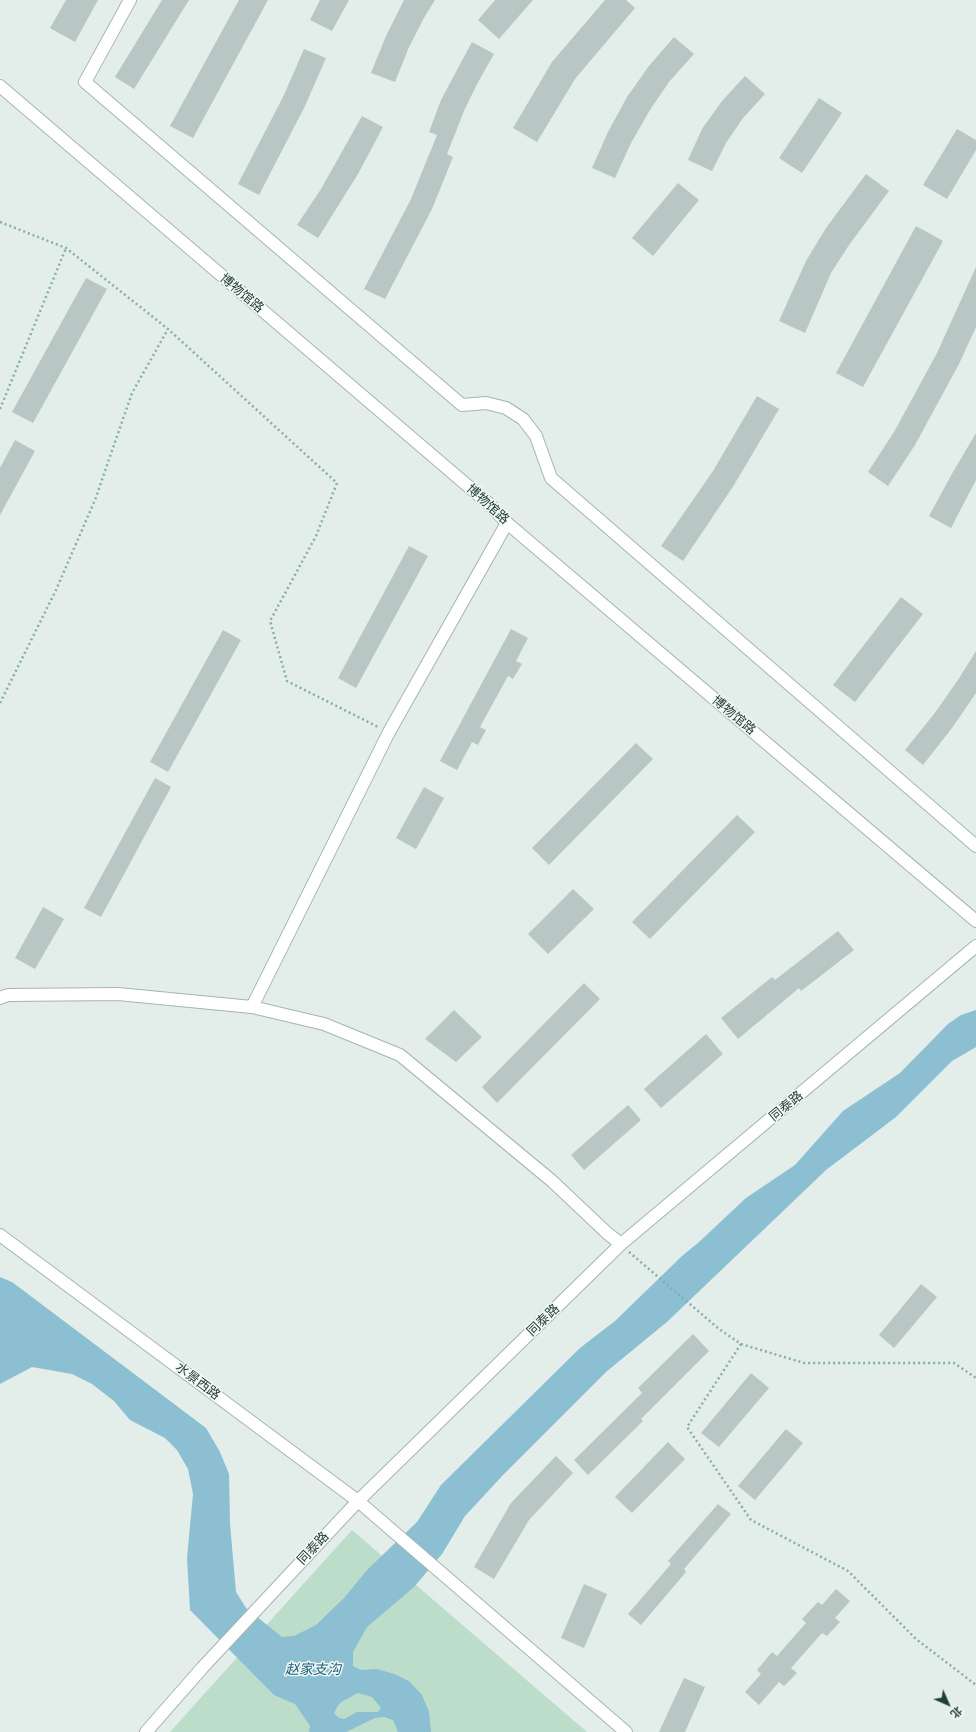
<!DOCTYPE html>
<meta charset="utf-8">
<style>
body{margin:0}
#map{position:relative;width:976px;height:1732px;overflow:hidden;background:#e3ede9;font-family:Barlow,"Noto Sans SC",sans-serif}
canvas{display:block}
.north{position:absolute;left:928px;top:1684px;width:40px;height:40px;-webkit-text-stroke:3px #f3f9f7;paint-order:stroke;rotate:135deg;font-size:11px;font-weight:700;line-height:16px;text-align:center;color:#233e39}
.north::after{content:'';display:block;margin:auto;width:14px;height:18px;background:#233e39;clip-path:polygon(50% 0,100% 100%,50% 72%,0 100%)}
</style>
<div id="map">
<canvas width="976" height="1732"></canvas>
<div class="north">北</div>
</div>
<script>
const ctx = document.querySelector('canvas').getContext('2d');
ctx.lineJoin = 'round';
function paint(path, color) { ctx.fillStyle = color; ctx.fill(path, 'evenodd'); }
const toPath = rows => new Path2D(rows.map(r => 'M' + r).join(''));
function stroke(path, color, width, dash) { ctx.strokeStyle = color; ctx.lineWidth = width; ctx.lineCap = dash ? 'butt' : 'round'; ctx.setLineDash(dash || []); ctx.stroke(path); }
function label(font, color, halo, rows, align = 'center') {
  ctx.font = font + ' Barlow,"Noto Sans SC",sans-serif'; ctx.lineWidth = 3; ctx.setLineDash([]); ctx.textBaseline = 'middle'; ctx.strokeStyle = halo; ctx.fillStyle = color; for (const [text, x, y, turn = 0] of rows) {
    ctx.save(); ctx.translate(x, y); ctx.rotate((+turn || 0) * Math.PI / 180); ctx.textAlign = isNaN(turn) ? turn : align; if (halo) ctx.strokeText(text, 0, 0); ctx.fillText(text, 0, 0); ctx.restore();
  }
}
paint(toPath([
 [352,1530,587,1732,170,1732]
]), '#bcddc9');
paint(toPath([
 [976,1010,976,1047,952,1061,896,1117,826,1170,668,1321,606,1372,504,1474,465,1516,442,1554,414,1587,367,1627,353,1652,353,1666,361,1670,377,1669,394,1674,409,1681,422,1695,429,1712,431,1732,398,1732,393,1720,384,1717,375,1718,346,1732,309,1732,310,1726,295,1704,274,1695,190,1610,187,1558,193,1494,188,1469,177,1450,165,1438,130,1420,114,1401,92,1384,72,1374,32,1367,0,1384,0,1277,12,1282,206,1428,220,1452,229,1474,230,1524,236,1592,246,1608,282,1637,294,1636,316,1625,344,1598,368,1569,417,1522,441,1485,580,1348,615,1321,682,1256,698,1243,746,1198,795,1165,843,1111,900,1073,948,1024,961,1015],
 [358,1693,372,1697,381,1708,378,1712,357,1712,344,1719,339,1718,334,1713,337,1707,341,1702]
]), '#8cbfd1');
paint(toPath([
 [66,0,98,0,75,42,50,28],
 [162,0,189,0,134,89,115,77],
 [239,0,268,0,193,138,170,126],
 [320,0,349,0,332,31,310,20],
 [404,0,435,0,425,16,409,47,395,82,371,73,386,36],
 [495,0,533,0,499,39,478,20],
 [605,0,626,0,635,8,575,79,537,142,513,128,552,62],
 [674,37,694,54,669,82,650,110,631,143,615,178,592,168,608,132,627,97,649,66],
 [472,42,494,54,477,84,464,111,447,154,453,157,432,209,385,299,364,289,411,199,437,135,429,132,441,100],
 [304,49,326,58,305,106,259,195,238,184,284,95],
 [745,76,765,94,743,118,726,143,712,171,688,160,702,129,722,101],
 [819,98,842,113,802,173,779,158],
 [362,116,383,127,358,174,318,238,297,225,321,189],
 [957,129,976,140,976,150,947,199,923,185],
 [866,174,889,191,849,245,831,273,805,333,779,321,806,261,826,228],
 [678,183,699,200,653,256,632,238],
 [916,226,943,241,863,387,836,373],
 [976,267,976,327,959,364,915,445,888,486,868,472,894,432,937,353],
 [86,278,107,289,33,423,12,412],
 [757,396,779,409,734,485,683,561,661,546,713,471],
 [976,433,976,480,951,528,929,516,953,472],
 [15,440,35,451,0,515,0,468],
 [409,546,428,556,356,688,338,678],
 [901,597,923,614,855,702,833,685],
 [511,629,528,638,516,661,522,664,513,679,508,676,480,727,486,730,478,745,472,742,457,770,440,761],
 [223,630,241,640,168,772,150,762],
 [976,651,976,693,952,728,923,765,905,750,934,714,958,680],
 [636,743,653,759,549,865,532,848],
 [155,778,171,787,101,917,84,908],
 [424,787,444,798,416,849,396,838],
 [737,815,755,832,650,939,632,922],
 [573,889,594,909,548,954,528,934],
 [43,907,64,919,35,969,15,958],
 [838,931,854,950,801,991,799,988,738,1039,721,1018,772,977,775,980],
 [584,983,600,999,497,1103,482,1087],
 [454,1010,482,1037,456,1062,425,1039],
 [706,1034,723,1054,661,1108,644,1089],
 [628,1105,641,1120,584,1170,571,1155],
 [921,1284,937,1297,894,1348,879,1335],
 [693,1334,709,1351,641,1419,643,1421,588,1475,574,1460,642,1393,638,1388],
 [751,1373,769,1388,719,1447,701,1433],
 [786,1429,803,1443,755,1500,738,1486],
 [668,1442,685,1459,632,1513,615,1497],
 [556,1456,573,1473,529,1520,494,1579,474,1567,511,1503],
 [718,1504,731,1514,684,1569,686,1572,641,1625,628,1614,671,1564,668,1561],
 [584,1584,607,1594,584,1648,561,1638],
 [836,1589,850,1601,835,1618,840,1622,827,1636,822,1633,791,1668,797,1673,784,1686,779,1682,759,1705,745,1692,761,1674,757,1670,772,1652,777,1656,806,1623,802,1619,818,1602,822,1605],
 [684,1678,705,1687,685,1732,659,1732]
]), '#b8c7c3');
const minor = toPath([
 [130,0,85,82,462,405,486,403,506,408,523,419,536,436,551,478,976,846],
 [0,998,8,995,118,994,252,1007,324,1024,400,1055,552,1181,607,1233,621,1244],
 [252,1007,389,732,507,523]
]);
const tertiary = toPath([
 [0,86,489,504,507,523,976,921],
 [0,1235,358,1501,626,1732],
 [146,1732,203,1667,358,1501,621,1244,976,946]
]);
stroke(minor, '#a6b5b1', 14);
stroke(tertiary, '#a6b5b1', 14);
stroke(toPath([
 [0,222,66,248,168,329,337,483,316,536,270,621,287,681,378,727],
 [0,409,66,248],
 [0,703,56,590,95,500,132,393,168,329],
 [629,1252,719,1329,741,1344,804,1363,954,1363,976,1378],
 [741,1344,687,1427,751,1520,848,1571,916,1639,976,1685]
]), '#84b0a7', 2.5, [2, 3]);
stroke(minor, '#fff', 12);
stroke(tertiary, '#fff', 12);
label('13px', '#233e39', '#f3f9f7', [
 ["博物馆路",242,293,40],
 ["博物馆路",488,504,42],
 ["博物馆路",734,715,40],
 ["同泰路",786,1106,-40],
 ["同泰路",543,1320,-44],
 ["水景西路",198,1381,37],
 ["同泰路",313,1548,-47]
]);
label('italic 14px', '#1d6079', '#f3f9f7', [
 ["赵家支沟",313,1669]
]);
</script>
